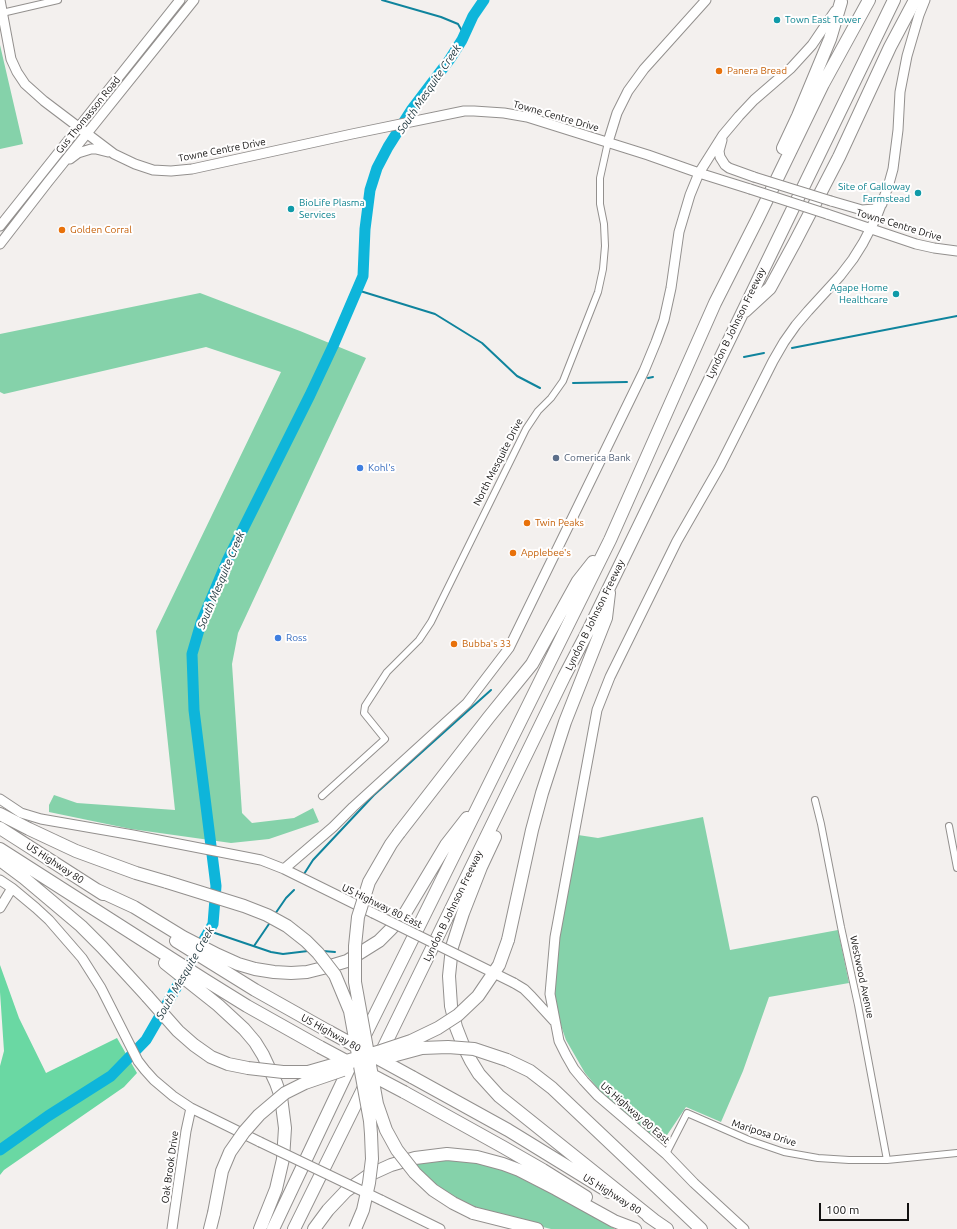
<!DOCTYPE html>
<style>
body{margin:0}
#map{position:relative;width:957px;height:1229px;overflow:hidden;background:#f3f0ee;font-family:Ubuntu,sans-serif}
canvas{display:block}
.scale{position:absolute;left:819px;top:1203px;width:90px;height:18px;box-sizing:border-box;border:2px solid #121110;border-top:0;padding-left:5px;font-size:12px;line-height:14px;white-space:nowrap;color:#121110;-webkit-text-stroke:3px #fffefe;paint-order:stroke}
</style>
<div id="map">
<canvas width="957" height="1229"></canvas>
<div class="scale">100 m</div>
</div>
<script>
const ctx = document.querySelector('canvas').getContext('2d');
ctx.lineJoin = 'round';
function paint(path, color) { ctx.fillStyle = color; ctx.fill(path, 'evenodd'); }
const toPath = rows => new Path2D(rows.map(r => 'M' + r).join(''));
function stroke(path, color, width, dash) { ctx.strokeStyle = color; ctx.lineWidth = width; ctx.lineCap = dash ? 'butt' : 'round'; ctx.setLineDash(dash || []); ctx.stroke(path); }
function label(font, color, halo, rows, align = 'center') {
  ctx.font = font + ' Ubuntu,sans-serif'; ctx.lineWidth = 4; ctx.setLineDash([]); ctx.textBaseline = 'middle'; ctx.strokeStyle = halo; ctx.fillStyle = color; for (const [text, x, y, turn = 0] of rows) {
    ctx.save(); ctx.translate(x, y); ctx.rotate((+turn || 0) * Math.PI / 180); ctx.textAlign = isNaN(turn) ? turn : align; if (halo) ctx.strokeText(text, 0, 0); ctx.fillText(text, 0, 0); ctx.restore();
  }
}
paint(toPath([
 [0,45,23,144,0,149],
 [200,293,300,331,366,358,238,633,232,664,242,813,252,823,294,818,313,808,319,822,269,839,231,843,131,829,49,812,49,805,54,795,77,803,175,810,156,631,281,372,206,347,4,394,0,392,0,334],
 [703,817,730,950,838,930,849,983,769,997,743,1071,721,1122,686,1107,663,1141,659,1143,601,1092,585,1073,566,1040,558,1017,555,997,555,960,578,835,598,838],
 [459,1158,501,1168,591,1214,615,1229,551,1229,478,1211,449,1197,411,1163]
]), '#85d2aa');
paint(toPath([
 [0,965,19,1018,46,1073,117,1038,137,1073,124,1087,4,1170,0,1175,0,1066,4,1051,0,992]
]), '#6ad8a3');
stroke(toPath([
 [382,0,441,17,458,24,462,31,462,40],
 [357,290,435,314,482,343,517,376,540,388],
 [792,348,957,316],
 [744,357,764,353],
 [648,378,653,377],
 [573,383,627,382],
 [304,874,313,860,374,795,491,690],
 [275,914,286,898,294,890],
 [209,931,271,952,283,954,308,951],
 [254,946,271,921],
 [323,951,335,952]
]), '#0f849d', 2);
stroke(toPath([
 [0,1150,48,1116,111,1076,146,1040,213,924,216,886,194,710,192,654,201,623,228,559,310,395,333,346,363,276,365,229,370,190,377,168,388,147,412,109,450,59,462,40,473,16,484,0]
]), '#0eb5da', 11);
const street = toPath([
 [2,13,58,0],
 [322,796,385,739,364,713,365,706,387,672,419,640,431,622,526,429,538,411,551,398,563,381,598,292,603,269,605,246,604,224,600,204,600,178,608,142],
 [815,800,821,824,841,927,858,1005,887,1160],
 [949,826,957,868],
 [666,1154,687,1113,749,1140,784,1152,818,1158,849,1160,887,1160,957,1153]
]);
const secondary = toPath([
 [0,0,11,59,17,72,25,84,44,101,114,154,135,164,153,170,171,171,192,169,352,134,464,111,474,111,504,113,527,117,648,155,699,173,750,189],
 [722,140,719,151,720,157,725,165,729,168,754,177],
 [608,142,617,113,628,91,644,69,706,0],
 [70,159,78,153,91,149,96,149,108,152],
 [831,201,862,210,874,209,882,204],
 [827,214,916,244,934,248,957,251],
 [0,226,180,0],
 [0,244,48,182,194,0],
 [0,799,21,813,41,819,133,835,261,860,284,869,373,913],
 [284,869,333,827,353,807,467,703,509,648,644,371,656,342,664,320,671,288,679,232,690,195,699,173,723,135,739,116,754,100,791,68,812,45,835,11],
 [0,880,12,888,36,908,49,920,82,958,101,988,138,1061,145,1070,154,1080,173,1096,191,1108,260,1142],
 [0,908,12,888],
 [514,983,524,989,532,997,554,1021],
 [381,1200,440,1229],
 [172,1229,186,1131,191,1108],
 [744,1229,694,1183,666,1154,597,1095,584,1081,574,1069,566,1055,559,1041,550,994,555,937,597,710,610,677,677,541,720,466,773,361,784,342,796,325,808,311,840,276,853,259,863,243,876,218,888,187,893,169,898,130,900,92,907,56,919,15,925,0]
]);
const highway = toPath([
 [783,148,798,116,830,39,841,2],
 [745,311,770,288,795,242,839,157,890,47,915,0],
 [0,814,29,829,76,851,136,873,167,882],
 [0,828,103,894],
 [399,833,489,717,532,664,578,581,593,562],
 [495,837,481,867,463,913,452,947,449,976,451,1006,456,1027,463,1045,471,1061,479,1074,499,1096,654,1220],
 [0,849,205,980,247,1006,320,1047],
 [0,860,24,878,81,926,102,947,147,996],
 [97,890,134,907,183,937,218,955,238,964,255,969,274,972,291,973,307,972,327,967,347,961,379,941,391,929,404,915,446,845,467,818],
 [508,940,532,830,542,793,565,722,606,618,609,593],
 [176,941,255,990,328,1031],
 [165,963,218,1005,244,1029,255,1042,263,1055,276,1083,281,1097,285,1128,283,1159,276,1189,260,1229],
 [362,1041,610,540,715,303,758,218,823,84,869,0],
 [379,1057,564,677,588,631,894,0],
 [507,1060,530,1071,552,1088,701,1229],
 [412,1077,508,1130,609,1192],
 [404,1092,503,1147,543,1170,586,1197],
 [473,1213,537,1229],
 [648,1216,667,1229],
 [210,1229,214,1213],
 [273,1229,352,1062],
 [294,1229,366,1083],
 [314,1229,328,1210,346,1191,369,1175,391,1165,415,1158,447,1154,477,1157,503,1164,519,1170,556,1189,614,1221,635,1229]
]);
stroke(street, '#93908e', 8);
stroke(secondary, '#93908e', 11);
stroke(highway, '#93908e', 14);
stroke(street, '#fff', 6);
stroke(secondary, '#fff', 9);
stroke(highway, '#fff', 12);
const secondaryBridge = toPath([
 [754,177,831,201],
 [750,189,827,214],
 [373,913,514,983],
 [260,1142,381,1200]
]);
const highwayBridge = toPath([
 [399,833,391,844,369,882,358,917,355,946,355,982,377,1104,386,1130,397,1150,415,1173,433,1190,453,1203,473,1213],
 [167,882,244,906,267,915,287,926,306,941,318,953,335,975,350,1011,370,1121,371,1134,372,1159,369,1183,363,1210,355,1229],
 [147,996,178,1031,194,1045,211,1057,228,1064,248,1068,283,1072,308,1072,381,1051,411,1041,438,1028,458,1015,478,996,499,965,508,940],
 [328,1031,412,1077],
 [320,1047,350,1063],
 [385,1058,422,1048,448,1047,474,1049,507,1060],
 [366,1072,404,1092],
 [214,1213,222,1171,230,1152,244,1132,259,1115,285,1093,305,1083,343,1070]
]);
stroke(secondaryBridge, '#93908e', 11, []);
stroke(highwayBridge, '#93908e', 14, []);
stroke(secondaryBridge, '#fff', 9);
stroke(highwayBridge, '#fff', 12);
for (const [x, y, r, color] of [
 [777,20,4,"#0f9aa8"],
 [719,71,4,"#e8710a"],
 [918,193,4,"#0f9aa8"],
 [291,209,4,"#0f9aa8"],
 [62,230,4,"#e8710a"],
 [896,294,4,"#0f9aa8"],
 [556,458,4,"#5c6f8a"],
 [360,468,4,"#3f7fe0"],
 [527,523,4,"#e8710a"],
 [513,553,4,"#e8710a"],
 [278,638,4,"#3f7fe0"],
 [454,644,4,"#e8710a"]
]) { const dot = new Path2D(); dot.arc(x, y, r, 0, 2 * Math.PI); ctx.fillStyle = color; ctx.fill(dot); stroke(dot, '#fffefe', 1.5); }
label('10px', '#0d838f', '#fffefe', [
 ["Town East Tower",785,20],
 ["Site of Galloway",910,187,"right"],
 ["Farmstead",910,199,"right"],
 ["BioLife Plasma",299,203],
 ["Services",299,215],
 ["Agape Home",888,288,"right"],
 ["Healthcare",888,300,"right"]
], 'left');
label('10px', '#c56008', '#fffefe', [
 ["Panera Bread",727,71],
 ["Golden Corral",70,230],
 ["Twin Peaks",535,523],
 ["Applebee's",521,553],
 ["Bubba's 33",462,644]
], 'left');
label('10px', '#121110', '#fffefe', [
 ["Gus Thomasson Road",88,115,-51],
 ["Towne Centre Drive",556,116,16],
 ["Towne Centre Drive",222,150,-11],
 ["Towne Centre Drive",899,225,17],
 ["Lyndon B Johnson Freeway",736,323,-64],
 ["North Mesquite Drive",498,462,-63],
 ["Lyndon B Johnson Freeway",595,615,-64],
 ["US Highway 80",55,863,33],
 ["US Highway 80 East",382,906,26],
 ["Lyndon B Johnson Freeway",453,906,-64],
 ["Westwood Avenue",862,977,78],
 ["US Highway 80",331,1033,29],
 ["US Highway 80 East",635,1113,41],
 ["Mariposa Drive",764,1133,18],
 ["Oak Brook Drive",170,1167,-82],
 ["US Highway 80",612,1194,32]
]);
label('10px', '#4e5e75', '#fffefe', [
 ["Comerica Bank",564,458]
], 'left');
label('10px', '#366cbe', '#fffefe', [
 ["Kohl's",368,468],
 ["Ross",286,638]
], 'left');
label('italic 11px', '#233a41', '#fffefe', [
 ["South Mesquite Creek",429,89,-56],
 ["South Mesquite Creek",221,580,-67],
 ["South Mesquite Creek",185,973,-60]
]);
</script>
